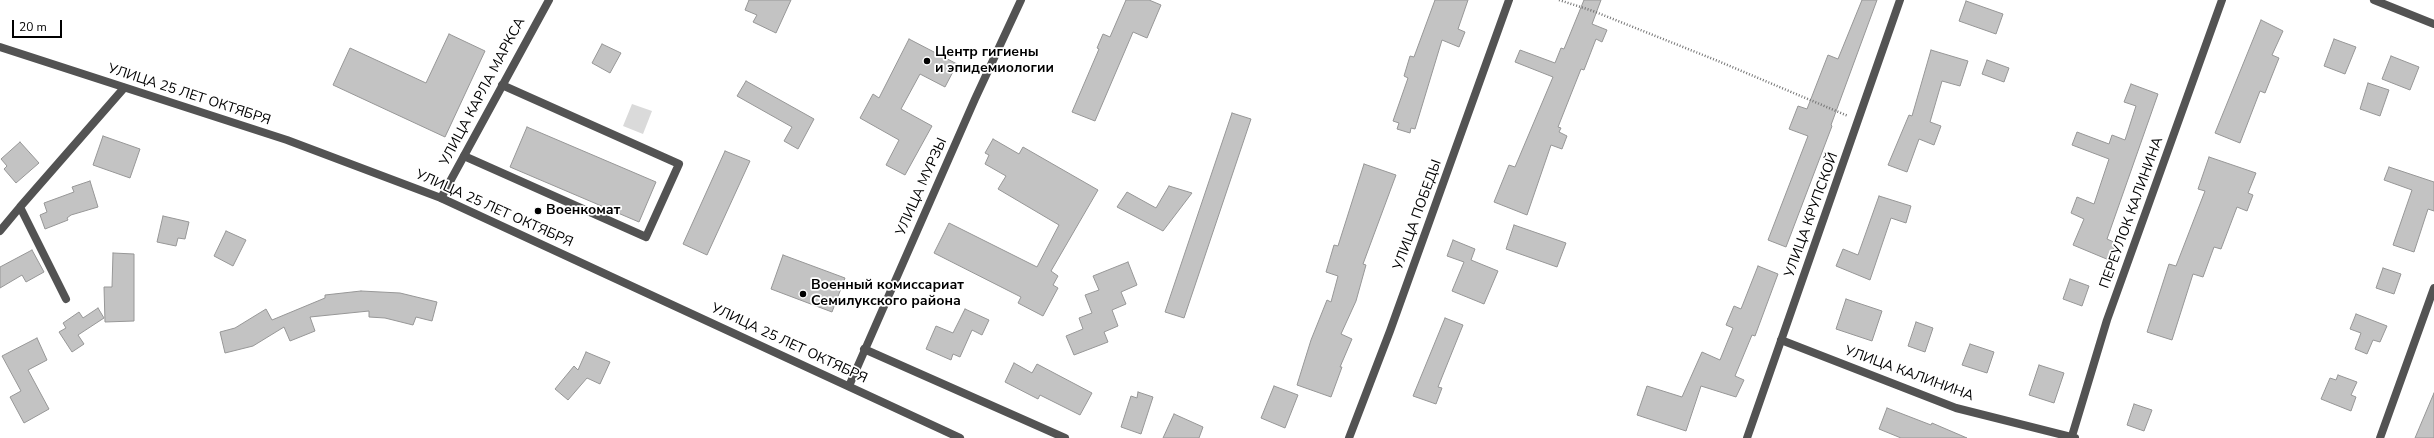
<!DOCTYPE html>
<meta charset="utf-8">
<style>
body{margin:0}
#map{position:relative;width:2434px;height:438px;overflow:hidden;background:#fff;font-family:"Nunito Sans",sans-serif}
canvas{display:block}
.scale{position:absolute;left:12px;top:20px;width:50px;height:18px;box-sizing:border-box;border:2px solid #000;border-top:0;padding-left:5px;font-size:12px;line-height:14px;white-space:nowrap;color:#000;-webkit-text-stroke:3px #fff;paint-order:stroke}
</style>
<div id="map">
<canvas width="2434" height="438"></canvas>
<div class="scale">20 m</div>
</div>
<script>
const ctx = document.querySelector('canvas').getContext('2d');
ctx.lineJoin = 'round';
function paint(path, color) { ctx.fillStyle = color; ctx.fill(path, 'evenodd'); }
const toPath = rows => new Path2D(rows.map(r => 'M' + r).join(''));
function stroke(path, color, width, dash) { ctx.strokeStyle = color; ctx.lineWidth = width; ctx.lineCap = dash ? 'butt' : 'round'; ctx.setLineDash(dash || []); ctx.stroke(path); }
function label(font, color, halo, rows, align = 'center') {
  ctx.font = font + ' "Nunito Sans",sans-serif'; ctx.lineWidth = 3.5; ctx.setLineDash([]); ctx.textBaseline = 'middle'; ctx.strokeStyle = halo; ctx.fillStyle = color; for (const [text, x, y, turn = 0] of rows) {
    ctx.save(); ctx.translate(x, y); ctx.rotate((+turn || 0) * Math.PI / 180); ctx.textAlign = isNaN(turn) ? turn : align; if (halo) ctx.strokeText(text, 0, 0); ctx.fillText(text, 0, 0); ctx.restore();
  }
}
paint(toPath([
 [632,104,652,111,643,134,623,126]
]), '#dadada');
const building = toPath([
 [749,0,791,0,776,33,753,22,757,15,745,10,749,0],
 [1126,0,1149,0,1161,5,1147,38,1133,32,1095,121,1072,112,1099,49,1097,48,1103,34,1110,37,1126,0],
 [1435,0,1468,0,1458,29,1465,32,1459,47,1442,40,1415,129,1411,128,1410,133,1397,129,1399,123,1393,121,1408,78,1404,76,1410,56,1414,57,1435,0],
 [1584,0,1601,0,1592,24,1607,30,1602,42,1596,39,1584,70,1581,69,1558,127,1561,128,1559,132,1567,136,1562,149,1551,145,1527,215,1494,202,1509,165,1515,167,1553,77,1515,62,1520,50,1555,63,1561,48,1564,49,1584,0],
 [1862,0,1877,0,1831,125,1832,126,1786,247,1768,240,1808,136,1789,129,1798,106,1807,109,1828,55,1838,59,1862,0],
 [1966,1,2003,14,1996,34,1959,21,1966,1],
 [2261,20,2283,31,2272,55,2279,58,2265,93,2260,91,2240,143,2215,133,2261,20],
 [449,34,485,51,445,137,333,85,350,48,426,83,449,34],
 [909,39,957,64,945,87,920,74,901,109,932,126,905,175,886,165,899,140,860,118,873,94,879,98,909,39],
 [2334,39,2356,47,2345,74,2324,66,2334,39],
 [602,44,621,53,610,73,592,63,602,44],
 [1931,50,1968,61,1960,86,1942,81,1930,122,1941,126,1934,145,1919,139,1907,172,1888,165,1909,115,1912,116,1931,50],
 [2391,56,2419,67,2410,90,2382,79,2391,56],
 [1987,60,2009,68,2004,82,1982,74,1987,60],
 [746,81,814,119,798,149,784,141,792,127,737,96,746,81],
 [2368,83,2389,90,2380,116,2360,109,2368,83],
 [2131,84,2158,94,2107,239,2116,243,2109,260,2073,245,2084,219,2071,213,2077,197,2094,204,2109,159,2072,145,2077,132,2109,144,2112,135,2125,140,2136,106,2124,102,2131,84],
 [1232,113,1251,119,1184,318,1165,312,1232,113],
 [527,127,656,182,639,222,510,167,527,127],
 [103,136,140,149,130,178,93,165,103,136],
 [993,139,1019,154,1023,147,1098,190,1051,271,1058,276,1053,285,1058,288,1043,316,1018,303,1021,297,934,253,949,223,1037,267,1059,225,998,189,1006,176,985,164,989,155,985,153,993,139],
 [20,142,39,163,16,183,4,169,7,166,1,159,20,142],
 [725,151,750,161,707,255,683,244,725,151],
 [2209,157,2256,173,2248,193,2253,195,2247,211,2237,207,2221,249,2214,247,2203,277,2193,274,2172,340,2147,332,2169,264,2176,266,2205,191,2198,189,2209,157],
 [1364,164,1396,175,1363,264,1366,265,1356,301,1341,334,1352,339,1340,367,1342,367,1331,397,1297,385,1311,340,1327,300,1331,302,1338,276,1326,272,1334,245,1338,246,1364,164],
 [2389,167,2434,182,2434,211,2428,209,2414,252,2393,245,2412,190,2384,180,2389,167],
 [90,181,98,207,71,215,67,218,68,220,45,229,40,215,47,212,44,203,74,192,72,187,90,181],
 [1169,186,1192,193,1163,231,1117,207,1127,192,1156,208,1169,186],
 [1879,196,1911,206,1906,223,1891,218,1870,280,1836,266,1843,249,1858,255,1879,196],
 [163,216,189,222,185,239,178,238,176,246,157,242,163,216],
 [1514,225,1566,243,1557,267,1506,249,1514,225],
 [226,231,246,240,233,266,214,256,226,231],
 [1453,240,1475,249,1471,260,1498,271,1484,304,1452,291,1464,262,1447,256,1453,240],
 [32,250,44,272,26,282,22,275,0,288,0,267,32,250],
 [113,253,134,254,134,321,105,322,104,287,112,287,113,253],
 [783,255,845,278,832,312,771,289,783,255],
 [1128,262,1137,285,1121,292,1126,304,1112,310,1118,326,1104,332,1108,342,1074,355,1066,336,1083,329,1079,318,1092,313,1085,295,1099,290,1093,276,1128,262],
 [1758,266,1778,274,1755,336,1752,335,1735,376,1744,380,1736,397,1701,386,1686,431,1637,415,1647,386,1682,397,1702,352,1720,360,1733,328,1726,325,1734,306,1741,309,1758,266],
 [2383,268,2401,274,2394,294,2376,288,2383,268],
 [2070,279,2089,286,2082,306,2063,299,2070,279],
 [361,291,400,293,437,302,432,321,416,317,413,325,385,318,369,317,369,311,310,317,315,331,290,341,284,327,253,346,225,353,220,332,235,328,266,309,272,320,325,298,325,295,361,291],
 [1846,299,1882,311,1872,341,1836,329,1846,299],
 [98,308,104,318,78,335,84,344,72,352,59,332,66,328,63,323,79,312,83,318,98,308],
 [965,309,989,320,982,335,972,330,960,357,953,354,951,360,926,349,936,326,953,333,965,309],
 [2356,314,2387,326,2380,342,2373,340,2367,354,2355,349,2361,333,2350,329,2356,314],
 [1445,318,1463,325,1438,387,1442,388,1436,404,1413,396,1445,318],
 [1916,322,1933,328,1925,352,1908,346,1916,322],
 [37,338,47,360,28,370,49,409,24,423,10,397,21,391,2,356,37,338],
 [1970,344,1994,352,1987,373,1962,365,1970,344],
 [586,352,610,362,600,384,587,378,568,400,555,389,574,366,578,370,586,352],
 [1014,363,1032,373,1037,364,1092,393,1080,415,1040,395,1038,399,1005,382,1014,363],
 [2039,365,2064,373,2054,403,2029,395,2039,365],
 [2338,375,2357,382,2351,395,2356,397,2351,411,2321,399,2330,378,2336,380,2338,375],
 [1274,386,1298,395,1285,428,1261,418,1274,386],
 [1138,392,1153,397,1141,434,1121,427,1131,396,1137,398,1138,392],
 [2434,393,2434,438,2415,438,2434,393],
 [2134,404,2152,410,2144,431,2127,425,2134,404],
 [1887,408,1931,425,1932,423,1967,438,1901,438,1879,429,1887,408],
 [1174,414,1203,427,1199,438,1163,438,1174,414]
]);
paint(building, '#c3c3c3');
stroke(building, '#979797', 1);
stroke(toPath([
 [1559,0,1593,11,1718,61,1848,116]
]), '#757575', 2.5, [1, 2]);
stroke(toPath([
 [464,156,646,237,679,164,502,85],
 [0,231,20,207],
 [66,299,20,207,124,88],
 [864,349,1065,438]
]), '#535353', 8);
stroke(toPath([
 [2374,0,2434,24],
 [441,198,549,0],
 [1781,340,1956,408,2075,438],
 [849,386,975,99,1021,0],
 [2072,436,2107,320,2222,0],
 [1349,438,1390,331,1509,0],
 [2380,438,2434,288]
]), '#535353', 8);
stroke(toPath([
 [0,47,287,140,441,198,960,438],
 [1747,438,1900,0]
]), '#535353', 8);
for (const [x, y, r, color] of [
 [927,61,4,"#000"],
 [538,211,4,"#000"],
 [803,294,4,"#000"]
]) { const dot = new Path2D(); dot.arc(x, y, r, 0, 2 * Math.PI); ctx.fillStyle = color; ctx.fill(dot); stroke(dot, '#fff', 1.5); }
label('bold 14px', '#000', '#fff', [
 ["Центр гигиены",935,53],
 ["и эпидемиологии",935,69],
 ["Военкомат",546,211],
 ["Военный комиссариат",811,286],
 ["Семилукского района",811,302]
], 'left');
label('14px', '#000', '#fff', [
 ["УЛИЦА КАРЛА МАРКСА",483,92,-62],
 ["УЛИЦА 25 ЛЕТ ОКТЯБРЯ",189,95,18],
 ["УЛИЦА МУРЗЫ",922,187,-66],
 ["УЛИЦА 25 ЛЕТ ОКТЯБРЯ",494,209,24],
 ["ПЕРЕУЛОК КАЛИНИНА",2132,213,-70],
 ["УЛИЦА ПОБЕДЫ",1418,215,-70],
 ["УЛИЦА КРУПСКОЙ",1812,215,-70],
 ["УЛИЦА 25 ЛЕТ ОКТЯБРЯ",789,344,25],
 ["УЛИЦА КАЛИНИНА",1909,374,20]
]);
</script>
